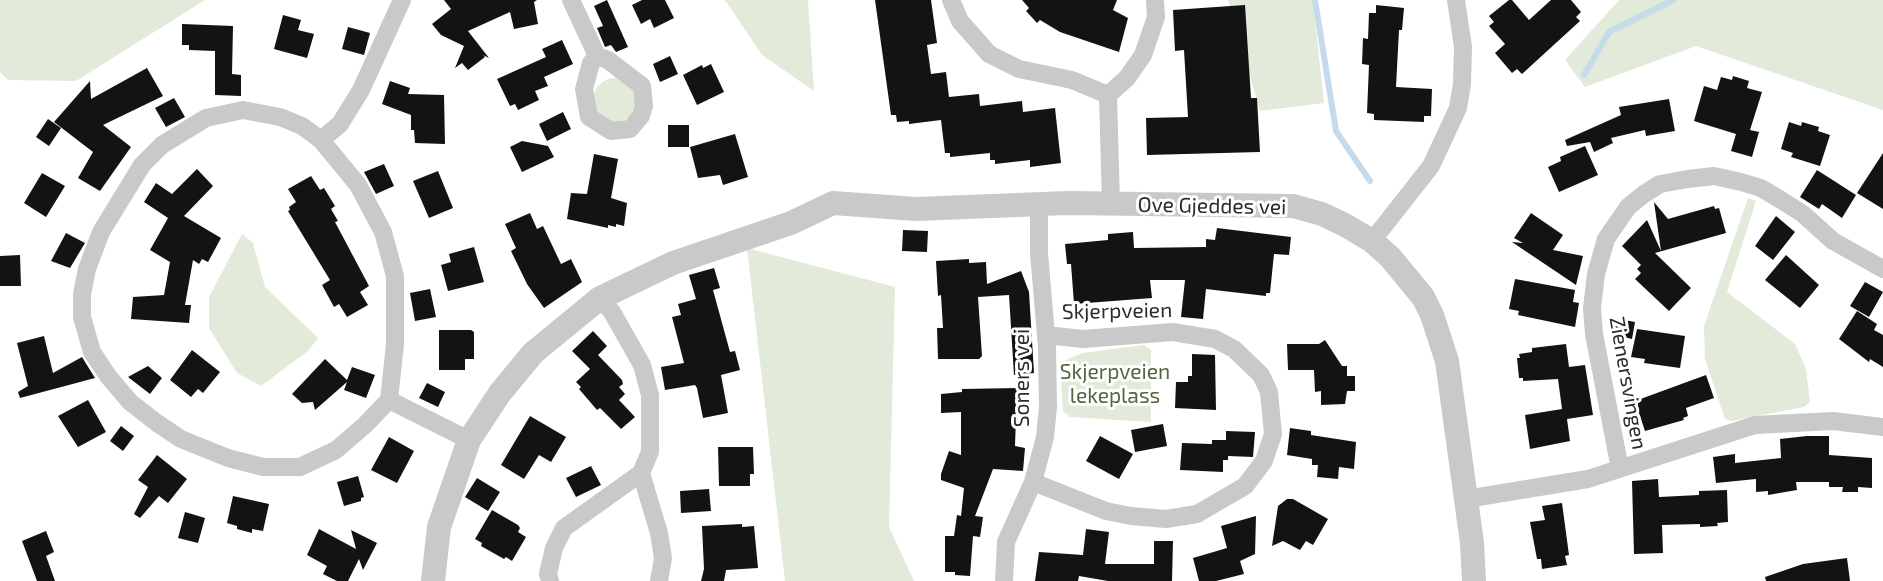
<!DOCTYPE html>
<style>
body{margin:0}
canvas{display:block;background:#fff}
</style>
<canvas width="1883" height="581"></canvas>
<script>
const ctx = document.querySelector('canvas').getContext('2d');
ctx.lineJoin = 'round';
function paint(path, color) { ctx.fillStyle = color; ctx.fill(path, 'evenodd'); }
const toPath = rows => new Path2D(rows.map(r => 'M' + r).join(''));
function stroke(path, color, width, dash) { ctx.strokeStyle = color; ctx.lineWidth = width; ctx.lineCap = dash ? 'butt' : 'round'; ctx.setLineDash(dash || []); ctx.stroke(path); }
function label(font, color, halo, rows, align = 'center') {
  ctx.font = font + ' "Exo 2",sans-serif'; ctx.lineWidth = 6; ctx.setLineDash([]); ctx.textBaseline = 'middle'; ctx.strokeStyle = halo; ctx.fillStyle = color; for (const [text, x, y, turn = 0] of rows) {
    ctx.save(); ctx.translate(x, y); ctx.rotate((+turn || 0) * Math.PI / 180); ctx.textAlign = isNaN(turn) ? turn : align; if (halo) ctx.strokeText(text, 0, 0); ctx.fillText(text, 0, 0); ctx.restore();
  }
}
paint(toPath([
 [0,0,205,0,76,81,8,80,0,72],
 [725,0,808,0,814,91,762,55],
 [1228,0,1313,0,1324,103,1260,111],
 [1619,0,1883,0,1883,110,1696,46,1585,87,1565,60],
 '593 100a22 22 0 1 1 44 0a22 22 0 1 1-44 0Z',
 [1748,198,1756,201,1727,292,1795,344,1806,369,1810,402,1804,407,1731,421,1725,419,1705,359,1704,326],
 [242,234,253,243,265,287,318,338,308,351,261,386,237,373,209,328,209,297],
 [747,248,895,287,889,527,914,581,785,581],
 [1144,345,1151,350,1151,422,1070,417,1063,411,1060,369,1066,360,1082,353]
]), '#e2ead9');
stroke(toPath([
 [1315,0,1336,131,1370,181],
 [1584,75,1609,32,1673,0]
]), '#c5daeb', 6);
paint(toPath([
 [444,0,537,0,534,2,538,24,514,29,510,12,468,31,489,58,483,55,485,57,468,70,462,63,455,68,464,46,441,35,432,24,451,9],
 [607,0,628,47,616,52,611,45,605,47,597,28,603,26,594,6],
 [642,0,665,0,674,18,654,28,650,19,641,24,632,5],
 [875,0,931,0,937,43,927,45,931,74,946,72,949,97,979,94,980,106,1022,101,1023,112,1055,108,1061,163,1030,167,1030,160,995,164,995,160,990,160,990,153,950,157,950,153,945,153,941,120,909,124,909,121,897,122,896,115,891,115],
 [1022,0,1117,0,1113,10,1128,18,1119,52,1060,32,1040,20,1037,23,1026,11,1029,8],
 [1509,0,1512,0,1529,20,1551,0,1571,0,1581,12,1576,17,1580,21,1522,74,1517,69,1512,73,1495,53,1505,44,1489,26,1494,22,1489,16],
 [1245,5,1251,98,1257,98,1260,152,1147,155,1146,118,1188,117,1184,50,1175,51,1173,10],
 [1376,5,1404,8,1402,30,1399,30,1396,87,1432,89,1431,116,1424,116,1424,122,1374,120,1374,114,1367,113,1369,65,1362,64,1363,38,1368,39,1369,13,1376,13],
 [283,15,301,20,298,30,314,34,307,58,274,49],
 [182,24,233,26,232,74,241,75,241,96,215,95,215,51,189,50,189,45,182,45],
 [348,27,370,33,364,55,342,49],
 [562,40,573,64,544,77,548,86,535,91,539,100,518,110,515,104,510,106,497,79,546,57,542,49],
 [670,56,678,74,660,82,653,64],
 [711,64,724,92,697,105,683,75,702,65,703,68],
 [147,68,163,96,103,125,131,147,100,191,78,178,93,152,54,122,90,81,91,99],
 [1733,76,1749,81,1747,88,1762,92,1750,130,1759,132,1752,157,1731,151,1736,134,1694,121,1704,86,1717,90,1721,77,1732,80],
 [390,81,410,88,408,94,444,95,445,144,415,143,414,130,411,130,411,115,382,104],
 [174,98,185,117,166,127,155,108],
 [1669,99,1675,131,1646,136,1645,130,1611,138,1613,143,1594,152,1590,142,1567,146,1565,140,1621,115,1619,107],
 [563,112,571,129,547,141,539,124],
 [48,119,61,128,49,146,36,137],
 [1789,122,1801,126,1802,122,1819,127,1818,131,1830,135,1820,166,1791,157,1793,153,1781,149],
 [668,125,689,125,689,147,668,147],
 [735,134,748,177,723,185,720,175,698,178,690,147],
 [522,141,548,146,554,157,522,172,510,147],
 [1585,146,1598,175,1559,192,1548,167,1561,161,1560,157],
 [1883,153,1883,209,1857,193],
 [594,154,618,159,611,198,627,203,624,226,616,224,616,227,608,225,608,228,567,219,571,193,587,194],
 [384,164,394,186,376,194,364,172],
 [197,169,213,186,184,216,221,238,208,262,202,259,199,264,193,260,185,305,191,305,189,323,131,319,133,297,164,295,170,262,150,250,168,218,144,202,156,183,172,194],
 [1817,170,1856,195,1842,218,1822,204,1819,209,1800,197],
 [438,171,453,208,429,218,413,181],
 [42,173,65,186,46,217,24,203],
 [311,176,320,190,324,188,335,206,331,209,338,221,335,222,369,286,360,292,368,305,347,317,339,304,334,307,322,285,330,280,288,211,290,210,289,207,296,202,288,189],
 [1654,202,1668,219,1714,206,1715,209,1719,208,1726,233,1655,253,1691,288,1669,311,1635,279,1641,273,1637,269,1641,265,1622,246,1647,220,1661,251],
 [530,213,537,229,543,226,561,264,571,259,582,282,544,308,527,284,511,251,516,248,505,224],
 [1531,213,1563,235,1553,250,1583,256,1576,285,1512,242,1523,243,1514,238],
 [1776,216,1795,232,1773,260,1755,246],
 [1217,228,1291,237,1289,255,1274,254,1270,293,1266,293,1266,296,1206,289,1203,319,1181,317,1185,280,1150,280,1152,298,1074,304,1071,264,1067,264,1065,244,1108,240,1108,234,1133,232,1134,248,1206,247,1206,239,1215,240],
 [903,230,928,231,927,252,902,251],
 [66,233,85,243,70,268,51,261],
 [474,247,484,282,448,291,441,265,451,262,449,254],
 [20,255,21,286,0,286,0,256],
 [1786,255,1819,285,1800,308,1765,280],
 [969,259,969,263,986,262,987,284,1021,271,1029,292,1034,373,1014,375,1009,295,978,297,982,356,979,359,938,359,937,328,943,328,941,295,938,296,936,261],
 [714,268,720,288,713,290,730,352,735,351,740,370,721,375,728,413,703,418,697,388,695,385,665,390,661,367,684,363,672,317,681,315,678,304,696,299,689,275],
 [1515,279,1575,290,1573,302,1579,303,1575,327,1518,315,1519,311,1509,309],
 [1865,282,1883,292,1869,317,1850,306],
 [430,289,436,317,415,321,410,293],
 [1857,311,1877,324,1874,330,1883,335,1883,367,1870,359,1869,362,1839,339],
 [1613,318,1635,322,1632,339,1611,334],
 [1637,329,1685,336,1680,368,1644,363,1645,359,1631,357],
 [439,330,471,330,474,332,474,359,465,359,465,370,439,370],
 [593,331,607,346,598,355,622,380,623,384,619,387,625,394,619,400,635,417,621,429,600,408,597,410,579,389,581,387,576,382,590,369,572,351],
 [44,336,53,373,82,357,95,378,20,398,18,392,28,386,17,343],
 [1325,340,1342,366,1347,366,1347,376,1355,376,1355,391,1347,391,1345,404,1321,405,1321,391,1315,392,1314,370,1288,370,1287,344,1319,344],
 [1566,344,1569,367,1585,365,1593,415,1567,419,1570,441,1530,449,1525,415,1562,409,1558,379,1523,381,1523,378,1519,378,1517,358,1520,358,1519,354,1532,352,1532,348],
 [192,350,220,372,203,393,198,389,191,397,170,380],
 [1192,354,1215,355,1216,410,1175,408,1176,382,1188,382,1188,376,1192,376],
 [325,359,347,380,352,367,375,375,366,398,344,390,347,382,315,410,313,402,302,403,292,394],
 [148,366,162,378,150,394,128,377],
 [1706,375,1714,398,1686,408,1688,416,1683,418,1684,420,1645,431,1635,401],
 [427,383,445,392,438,407,419,398],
 [1017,388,1015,446,1025,448,1023,471,993,469,975,516,983,517,980,537,973,536,970,576,955,575,955,572,945,572,945,536,954,536,957,515,961,516,964,488,941,480,941,474,949,451,961,455,961,412,941,413,941,394,962,392,962,389],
 [88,400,106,432,78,447,58,416],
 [530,416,566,437,551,462,539,455,524,479,501,465],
 [1163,424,1167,446,1135,452,1131,430],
 [121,426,134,436,123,451,110,441],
 [1290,428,1311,431,1311,435,1356,442,1354,469,1339,467,1338,479,1317,477,1318,465,1312,465,1312,459,1287,455],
 [1226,431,1255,432,1253,457,1228,456,1228,460,1223,460,1223,472,1180,470,1182,443,1212,444,1212,440,1226,440],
 [1100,436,1133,454,1119,479,1086,461],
 [1807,436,1829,436,1829,455,1872,458,1872,488,1858,487,1858,492,1842,492,1843,487,1829,487,1829,482,1796,482,1797,490,1768,495,1768,491,1756,492,1756,479,1716,483,1713,457,1735,454,1735,463,1781,458,1780,439],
 [389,437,414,451,397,483,371,470],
 [718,447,753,447,754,474,750,474,750,486,719,486],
 [157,455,187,479,168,503,159,496,140,518,134,514,148,487,138,480],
 [591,466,601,485,576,497,566,478],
 [358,476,364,497,361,498,361,501,344,506,337,482],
 [477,478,500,492,488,511,465,497],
 [1658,479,1659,497,1699,495,1699,491,1727,490,1728,522,1717,523,1718,526,1700,527,1700,524,1662,525,1663,553,1634,554,1632,481],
 [709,489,711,511,681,513,680,491],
 [233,496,269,504,263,531,252,529,252,533,237,529,237,526,227,523],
 [1287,499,1293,499,1328,519,1313,545,1306,541,1300,550,1283,541,1272,546,1278,506],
 [1562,503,1569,555,1565,556,1567,565,1542,569,1541,559,1537,559,1530,522,1545,520,1542,506],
 [492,510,518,525,520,528,518,532,526,537,512,561,506,557,504,559,481,546,482,543,475,539],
 [185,512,205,518,198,543,178,538],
 [1256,516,1255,554,1240,561,1244,574,1216,581,1199,581,1193,558,1227,548,1221,526],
 [742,524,742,527,754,526,758,568,726,570,724,581,701,581,704,569,702,526],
 [319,529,356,549,351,530,377,543,363,570,359,559,348,581,337,581,323,574,327,566,307,555],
 [1086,529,1109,532,1105,564,1154,564,1154,541,1173,541,1172,581,1108,581,1079,576,1078,581,1035,581,1039,552,1083,555],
 [46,531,54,552,46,556,55,581,37,581,22,541],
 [1847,558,1850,581,1766,581,1765,577,1803,564]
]), '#131313');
stroke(toPath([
 [571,0,597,56,608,60,642,86,644,106,641,116,630,129,611,131,589,117,584,89,591,63,597,56],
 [951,0,960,21,989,54,1019,69,1072,80,1108,95],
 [1108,95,1127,78,1143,55,1156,17,1155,0],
 [1108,95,1111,204],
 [243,110,280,117,302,126,321,140,358,185,383,232,395,276,395,344,389,400,365,425,336,450,300,467,263,467,228,458,181,439,157,423,130,402,108,376,92,352,82,317,82,294,87,269,101,232,142,165,162,145,206,118,243,110],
 [321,140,340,124,361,90,402,0],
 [1372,241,1431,166,1458,108,1462,84,1463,47,1456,0],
 [389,400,469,440],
 [1620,469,1594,334,1592,308,1596,274,1606,239,1628,207,1644,194,1660,184,1688,179,1714,176,1741,182,1761,188,1781,200,1803,214,1833,241,1883,269],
 [641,473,659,533,663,558,659,581],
 [1033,482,1106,511,1131,516,1166,519,1197,514,1245,486,1264,461,1273,434,1269,392,1261,375,1234,349,1215,339,1173,332,1083,339,1046,335],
 [1466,499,1588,479,1755,425,1833,421,1883,427],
 [550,581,548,574,554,548,564,528,641,473,650,452,650,395,642,365,612,312,600,298],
 [1004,581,1006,542,1033,482,1045,437,1048,407,1047,347,1039,253,1039,203]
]), '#c9c9c9', 18);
stroke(toPath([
 [433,581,439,527,469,440,500,393,533,353,600,298,673,263,791,223,833,203,916,209,1068,203,1293,206,1322,214,1345,225,1372,241,1390,257,1423,297,1432,315,1447,361,1472,543,1474,581]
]), '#c9c9c9', 24);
label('21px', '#2c2c2c', '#fff', [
 ["Ove Gjeddes vei",1212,206,1],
 ["Skjerpveien",1117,311,-1],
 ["Soners vei",1022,378,-90],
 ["Zienersvingen",1628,383,80]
]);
label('21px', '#4d683a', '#fff', [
 ["Skjerpveien",1115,372],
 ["lekeplass",1115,396]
]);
</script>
